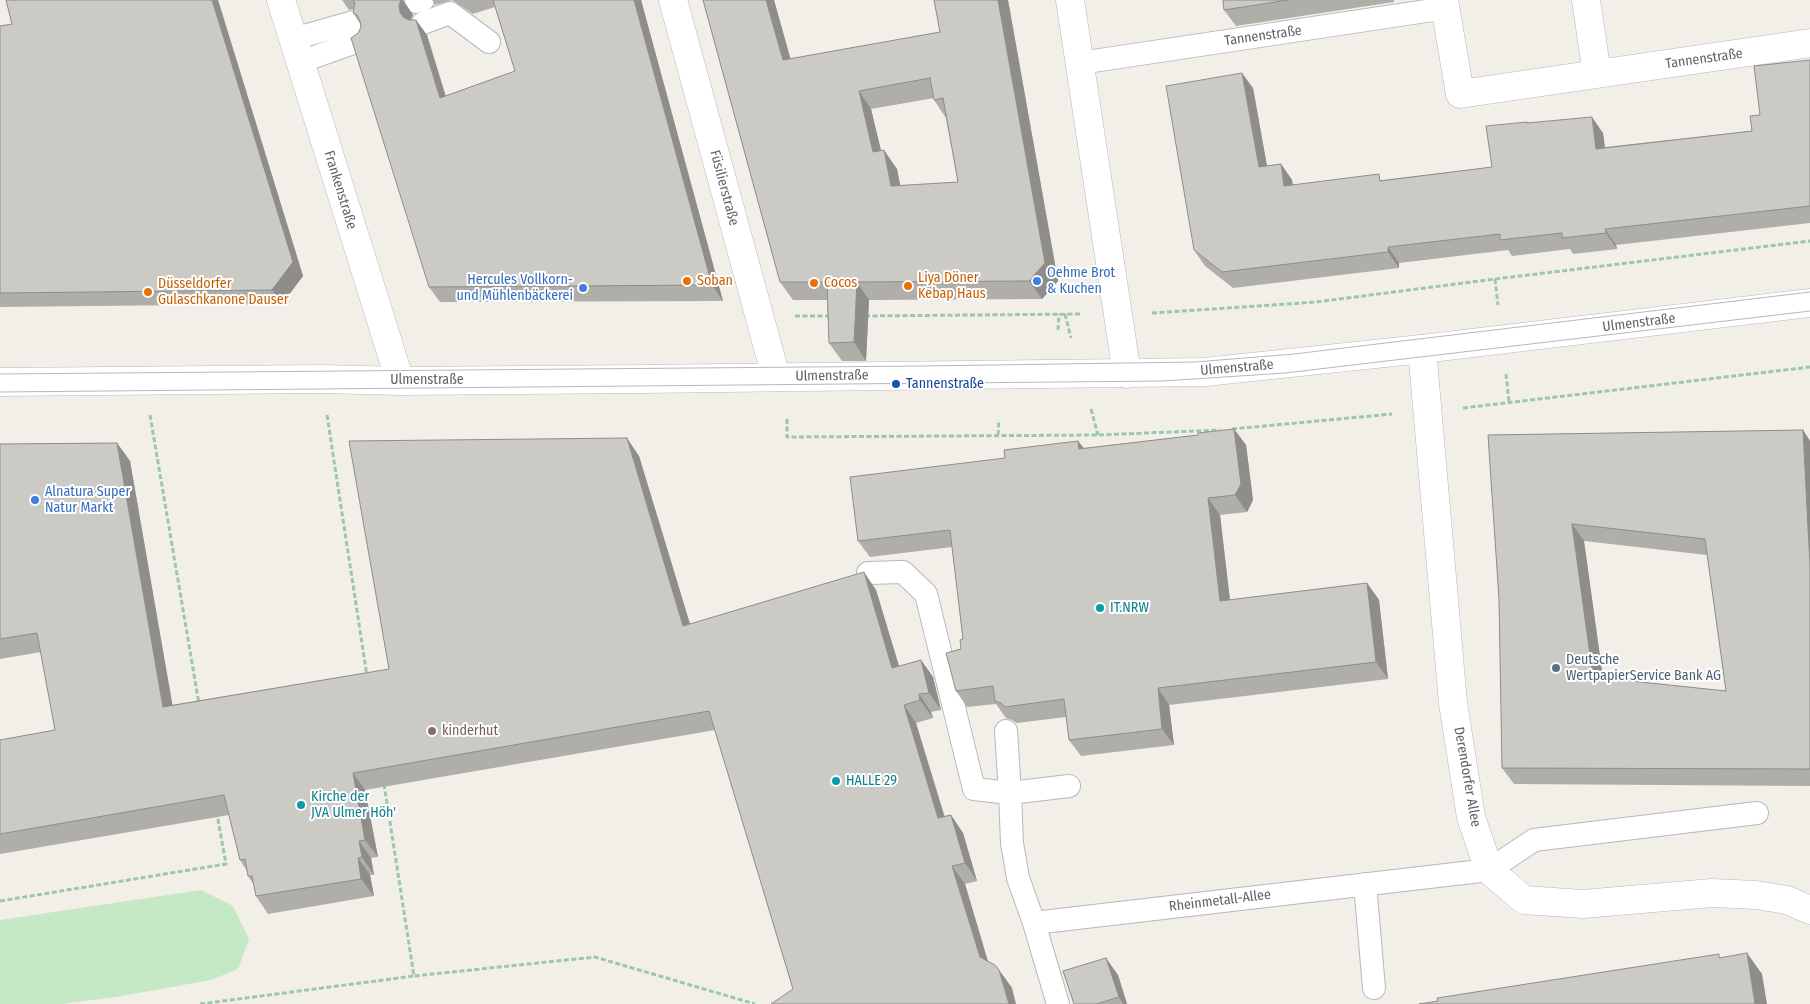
<!DOCTYPE html>
<meta charset="utf-8">
<style>
body{margin:0}
canvas{display:block;background:#f1efe8}
</style>
<canvas width="1810" height="1004"></canvas>
<script>
const ctx = document.querySelector('canvas').getContext('2d');
ctx.lineJoin = 'round';
function paint(path, color) { ctx.fillStyle = color; ctx.fill(path, 'evenodd'); }
const toPath = rows => new Path2D(rows.map(r => 'M' + r).join(''));
function stroke(path, color, width, dash) { ctx.strokeStyle = color; ctx.lineWidth = width; ctx.lineCap = dash ? 'butt' : 'round'; ctx.setLineDash(dash || []); ctx.stroke(path); }
function label(font, color, halo, rows, align = 'center') {
  ctx.font = font + ' "Fira Sans Condensed",sans-serif'; ctx.lineWidth = 4; ctx.setLineDash([]); ctx.textBaseline = 'middle'; ctx.strokeStyle = halo; ctx.fillStyle = color; for (const [text, x, y, turn = 0] of rows) {
    ctx.save(); ctx.translate(x, y); ctx.rotate((+turn || 0) * Math.PI / 180); ctx.textAlign = isNaN(turn) ? turn : align; if (halo) ctx.strokeText(text, 0, 0); ctx.fillText(text, 0, 0); ctx.restore();
  }
}
paint(toPath([
 [201,890,233,906,249,939,238,969,211,980,116,997,62,1004,0,1004,0,920]
]), '#c5e8c5');
const service = toPath([
 [416,2,423,0],
 [423,23,450,13,489,42],
 [293,39,353,22],
 [300,62,359,41],
 [1080,63,1446,8],
 [868,573,903,572,926,594,974,789,1010,793,1006,731],
 [1365,884,1374,988],
 [1034,923,1018,878,1012,843,1010,793,1069,786],
 [1058,1004,1034,923,1489,870,1534,840,1757,813]
]);
const minor = toPath([
 [281,0,400,381],
 [673,0,776,377],
 [1070,0,1127,374],
 [1444,0,1460,94,1597,74,1586,0],
 [1597,74,1810,43],
 [1422,349,1453,703,1471,817,1489,870,1524,900,1583,904,1712,893,1756,895,1787,900,1810,910]
]);
const secondary = toPath([
 [0,382,322,379,400,381,644,379,1205,372,1422,349,1810,303]
]);
stroke(service, '#b5b8bc', 24);
stroke(minor, '#b5b8bc', 29);
stroke(secondary, '#b6babf', 29);
stroke(toPath([
 [1495,279,1498,305],
 [1152,313,1316,302,1495,279,1810,241],
 [1065,314,1071,338],
 [795,316,831,316],
 [865,316,1081,314],
 [1058,330,1059,314],
 [1506,374,1509,402],
 [1463,408,1810,367],
 [1091,409,1098,435],
 [150,415,199,704],
 [327,415,367,676],
 [787,419,787,437,1098,435,1220,430],
 [1232,429,1392,414],
 [998,435,999,420],
 [384,784,414,976,595,957,755,1004],
 [0,901,226,864,217,814],
 [200,1004,414,976]
]), '#9cc7a9', 3, [5, 2.5]);
stroke(service, '#fff', 22);
stroke(minor, '#fff', 28);
stroke(secondary, '#fff', 28);
stroke(toPath([
 [0,374,923,366,1195,362,1294,354,1810,292],
 [0,392,1163,381,1285,373,1810,311]
]), '#b6b7b8', 1);
paint(toPath([
 [6,0,218,0,303,276,282,304,0,307,0,26,12,24],
 [342,0,403,0,413,15,411,20,416,20,427,35,445,96,515,71,495,7,473,14,452,0,435,5,432,0,641,0,723,301,440,302,429,287,358,33,361,27,361,25,353,13,353,9,349,10],
 [703,0,774,0,790,59,940,32,934,0,1008,0,1058,281,1042,299,869,300,866,361,842,361,829,343,827,300,793,300,780,282],
 [934,98,934,100,946,118,958,182,900,186,897,169,881,151,871,109],
 [1223,0,1394,0,1394,2,1236,26,1224,10],
 [1810,60,1810,223,1616,245,1617,249,1573,254,1570,249,1512,256,1508,250,1399,263,1399,268,1233,288,1205,266,1194,250,1253,88,1267,166,1281,164,1292,180,1293,185,1383,180,1492,167,1527,122,1528,123,1603,133,1605,147,1752,131,1760,115],
 [1234,429,1246,445,1253,500,1247,512,1220,515,1230,600,1367,583,1379,600,1388,679,1169,705,1174,745,1081,756,1069,740,1066,717,1017,723,1012,720,1006,718,996,704,967,707,956,691,963,639,952,547,870,557,858,541,1005,458,1078,441,1084,448,1198,435],
 [1803,430,1810,441,1810,786,1514,784,1502,768,1499,599,1488,435],
 [1584,541,1707,555,1726,691,1603,678],
 [117,443,130,461,172,705,389,669,639,456,690,624,876,590,899,666,921,660,933,677,941,710,931,712,933,718,916,723,945,817,951,815,963,833,977,881,965,884,988,962,999,970,1012,988,793,989,715,730,365,790,378,857,371,858,374,875,370,875,374,896,268,914,256,896,254,885,248,876,247,871,240,860,229,815,0,854,0,740,55,730,41,652,0,659,0,444],
 [1118,975,1127,1004,1074,1004]
]), '#afaea9');
paint(toPath([
 [212,0,218,0,303,276,282,304,272,290],
 [399,0,403,0,413,15,410,21,411,28,400,12],
 [634,0,641,0,723,301,712,285],
 [766,0,774,0,796,78,783,60],
 [998,0,1008,0,1058,281,1042,299,1029,281],
 [416,20,427,35,451,113,440,98],
 [1242,73,1253,88,1270,183,1259,167],
 [859,91,871,109,886,171,873,152],
 [1592,117,1603,133,1607,164,1596,149],
 [884,150,897,169,904,204,891,186],
 [1281,164,1292,180,1295,202,1284,186],
 [1605,229,1616,245,1617,249,1606,233],
 [1388,247,1399,263,1399,268,1388,252],
 [857,282,869,300,866,361,854,342],
 [1234,429,1246,445,1253,500,1247,512,1235,495],
 [1803,430,1810,441,1810,566],
 [627,438,639,456,696,644,683,626],
 [1078,441,1090,457,1079,449],
 [117,443,130,461,176,725,163,707],
 [1208,498,1220,515,1232,618,1220,601],
 [1572,524,1584,541,1605,693,1593,677],
 [864,572,876,590,905,686,892,668],
 [1367,583,1379,600,1388,679,1376,662],
 [921,660,933,677,941,710,929,693],
 [1158,688,1169,705,1174,745,1162,729],
 [919,694,931,712,933,718,920,700],
 [904,705,916,723,950,836,938,818],
 [353,773,365,790,378,857,365,840],
 [951,815,963,833,977,881,965,863],
 [359,841,371,858,374,875,362,857],
 [358,858,370,875,374,896,361,879],
 [952,866,965,884,992,975,980,957],
 [1747,953,1762,974,1767,1004,1755,1004],
 [1106,958,1118,975,1127,1004,1123,1004,1119,997],
 [999,970,1012,988,1016,1004,1009,1004]
]), '#8f8d8a');
const building = toPath([
 [6,0,212,0,293,262,272,290,0,293,0,26,12,24,6,0],
 [353,0,401,0,399,5,400,12,403,17,409,20,416,20,440,98,515,71,493,0,634,0,712,285,429,287,351,38,358,33,361,27,360,21,357,15,353,13,355,3,353,0],
 [703,0,766,0,783,60,940,32,934,0,998,0,1045,263,1029,281,857,282,854,342,829,343,827,282,780,282,703,0],
 [930,78,934,100,943,98,958,182,891,186,884,150,873,152,859,91,930,78],
 [1223,0,1288,0,1224,10,1223,0],
 [1810,60,1810,206,1605,229,1606,233,1562,238,1562,233,1500,240,1500,234,1388,247,1388,252,1222,272,1194,250,1166,86,1242,73,1259,167,1281,164,1284,186,1379,174,1380,181,1492,167,1486,126,1527,122,1527,123,1592,117,1596,149,1752,131,1750,116,1760,115,1754,66,1810,60],
 [1234,429,1241,484,1235,495,1208,498,1220,601,1367,583,1376,662,1158,688,1162,729,1069,740,1064,699,1005,707,1001,703,995,701,993,686,956,691,946,653,961,649,960,640,963,639,950,530,858,541,850,477,1005,458,1004,450,1078,441,1079,449,1198,435,1198,433,1234,429],
 [1803,430,1810,566,1810,769,1502,768,1499,599,1488,435,1803,430],
 [1572,524,1705,539,1726,691,1593,677,1572,524],
 [627,438,683,626,864,572,892,668,921,660,929,693,919,694,920,700,904,705,938,818,951,815,965,863,952,866,980,957,995,965,999,970,1009,1004,771,1004,793,989,709,711,353,773,365,840,359,841,362,857,358,858,361,879,256,896,252,876,248,876,245,859,240,860,224,795,0,834,0,740,55,730,37,633,0,639,0,444,117,443,163,707,389,669,349,441,627,438],
 [1747,953,1755,1004,1419,1004,1438,1001,1437,998,1719,954,1719,958,1747,953],
 [1106,958,1119,997,1096,1004,1074,1004,1063,971,1106,958]
]);
paint(building, '#cccac5');
stroke(building, '#8f8d8a', 1);
for (const [x, y, r, color] of [
 [687,281,5,"#e8710a"],
 [1037,281,5,"#3f7fe0"],
 [814,283,5,"#e8710a"],
 [908,286,5,"#e8710a"],
 [583,288,5,"#3f7fe0"],
 [148,292,5,"#e8710a"],
 [896,384,5,"#1a4fb4"],
 [35,500,5,"#3f7fe0"],
 [1100,608,5,"#0f9aa8"],
 [1556,668,5,"#5c6f8a"],
 [432,731,5,"#8d6e63"],
 [836,781,5,"#0f9aa8"],
 [301,805,5,"#0f9aa8"]
]) { const dot = new Path2D(); dot.arc(x, y, r, 0, 2 * Math.PI); ctx.fillStyle = color; ctx.fill(dot); stroke(dot, '#fff', 2); }
label('14px', '#5f6368', '#fff', [
 ["Tannenstraße",1263,36,-8],
 ["Tannenstraße",1704,59,-8],
 ["Füsilierstraße",724,188,75],
 ["Frankenstraße",340,190,73],
 ["Ulmenstraße",1639,323,-7],
 ["Ulmenstraße",1237,368,-5],
 ["Ulmenstraße",832,376,-1],
 ["Ulmenstraße",427,380],
 ["Derendorfer Allee",1467,777,80],
 ["Rheinmetall-Allee",1220,901,-7]
]);
label('14px', '#366cbe', '#fff', [
 ["Oehme Brot",1047,273],
 ["& Kuchen",1047,289],
 ["Hercules Vollkorn-",573,280,"right"],
 ["und Mühlenbäckerei",573,296,"right"],
 ["Alnatura Super",45,492],
 ["Natur Markt",45,508]
], 'left');
label('14px', '#c56008', '#fff', [
 ["Liya Döner",918,278],
 ["Kebap Haus",918,294],
 ["Soban",697,281],
 ["Cocos",824,283],
 ["Düsseldorfer",158,284],
 ["Gulaschkanone Dauser",158,300]
], 'left');
label('14px', '#164399', '#fff', [
 ["Tannenstraße",906,384]
], 'left');
label('14px', '#0d838f', '#fff', [
 ["IT.NRW",1110,608],
 ["HALLE 29",846,781],
 ["Kirche der",311,797],
 ["JVA Ulmer Höh'",311,813]
], 'left');
label('14px', '#4e5e75', '#fff', [
 ["Deutsche",1566,660],
 ["WertpapierService Bank AG",1566,676]
], 'left');
label('14px', '#785e54', '#fff', [
 ["kinderhut",442,731]
], 'left');
</script>
